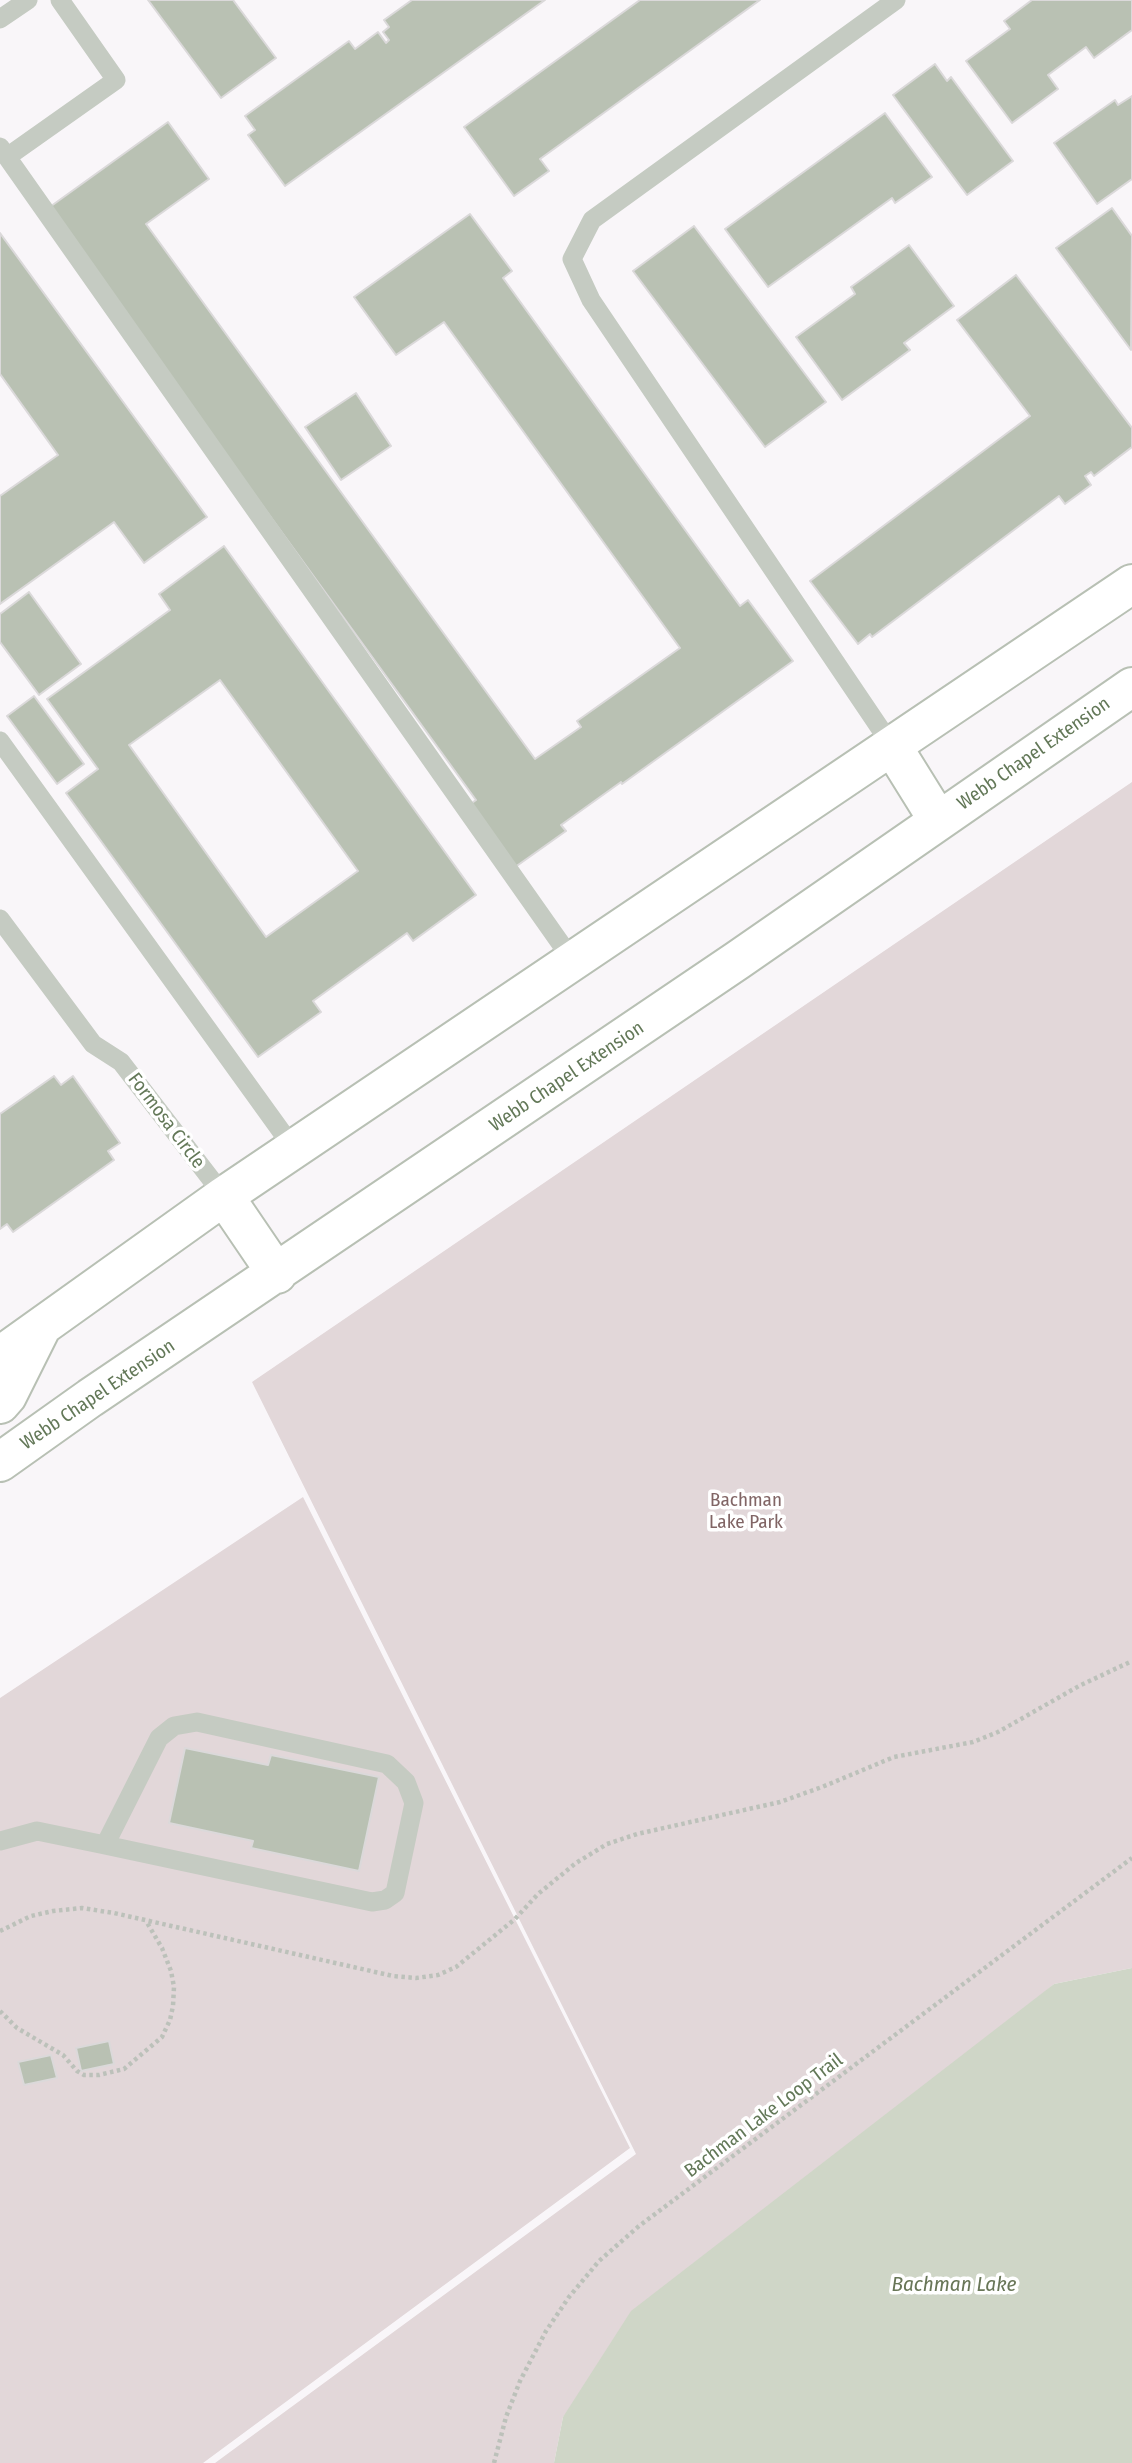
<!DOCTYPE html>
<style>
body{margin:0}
canvas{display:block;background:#f9f6f9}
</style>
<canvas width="1132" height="2463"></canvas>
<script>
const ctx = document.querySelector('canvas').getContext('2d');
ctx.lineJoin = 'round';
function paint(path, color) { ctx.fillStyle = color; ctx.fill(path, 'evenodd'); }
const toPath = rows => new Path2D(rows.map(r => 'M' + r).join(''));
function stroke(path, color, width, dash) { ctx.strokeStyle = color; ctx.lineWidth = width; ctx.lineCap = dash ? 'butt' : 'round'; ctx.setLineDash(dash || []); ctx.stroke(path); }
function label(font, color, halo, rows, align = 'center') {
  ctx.font = font + ' "Fira Sans Condensed",sans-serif'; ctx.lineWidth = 7; ctx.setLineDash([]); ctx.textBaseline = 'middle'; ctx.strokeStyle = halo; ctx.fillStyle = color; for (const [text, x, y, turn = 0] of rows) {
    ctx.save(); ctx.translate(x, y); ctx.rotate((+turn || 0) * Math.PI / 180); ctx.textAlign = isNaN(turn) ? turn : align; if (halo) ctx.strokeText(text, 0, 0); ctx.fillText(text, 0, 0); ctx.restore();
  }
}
paint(toPath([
 [1132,782,1132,1968,1054,1984,563,2417,554,2463,215,2463,636,2154,252,1382],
 [303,1497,630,2148,203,2463,0,2463,0,1698]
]), '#e2d7d9');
paint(toPath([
 [1132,1968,1132,2463,554,2463,563,2417,631,2311,1054,1984]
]), '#cfd6c7');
const building = toPath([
 [148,0,233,0,276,58,221,98,148,0],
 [412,0,545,0,285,186,248,135,255,130,245,116,349,41,355,49,378,32,386,43,389,40,383,32,389,27,384,20,412,0],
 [640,0,760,0,540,159,549,171,514,196,464,127,640,0],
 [1032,0,1132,0,1132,30,1094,58,1086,47,1048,75,1058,89,1012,123,966,61,1010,29,1004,21,1032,0],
 [935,64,947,81,951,77,1013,161,967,195,893,95,935,64],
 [1132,96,1132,179,1097,204,1054,143,1115,100,1118,105,1132,96],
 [885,113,932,177,895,203,892,198,768,287,725,229,885,113],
 [168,122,209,179,146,224,535,759,581,727,577,721,680,648,444,322,396,355,354,297,470,214,512,271,503,278,740,606,748,600,793,661,622,784,621,782,561,825,566,831,511,870,465,808,476,800,47,209,168,122],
 [1112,208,1132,236,1131,350,1056,248,1112,208],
 [694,226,826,402,765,447,633,271,694,226],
 [0,233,207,517,144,563,114,522,0,604,0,496,58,455,0,374,0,233],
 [909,245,954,306,904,343,910,350,842,400,796,337,855,294,851,287,909,245],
 [1016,275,1132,428,1132,447,1094,476,1091,472,1085,476,1091,485,1065,504,1059,496,872,637,870,634,858,644,810,581,1030,416,957,320,1016,275],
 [356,393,391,446,341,480,305,427,356,393],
 [224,546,476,895,413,941,407,933,313,1001,321,1012,258,1057,66,793,98,769,47,699,170,610,159,594,224,546],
 [220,680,358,871,266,937,129,745,220,680],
 [29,592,81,664,39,695,0,642,0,614,29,592],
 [34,696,84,764,57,784,7,716,34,696],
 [54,1076,61,1085,73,1076,120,1143,108,1151,114,1160,13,1232,7,1224,0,1229,0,1114,54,1076],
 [185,1748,268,1765,271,1755,379,1777,359,1871,251,1848,253,1841,169,1823,185,1748],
 [109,2041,114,2064,81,2071,76,2048,109,2041],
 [51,2055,57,2078,24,2085,18,2062,51,2055]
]);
paint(building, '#b9c1b3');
stroke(building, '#dbd9da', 2);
const secondary = toPath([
 [892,746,938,820],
 [224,1196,277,1274],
 [0,1356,224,1196,1132,584],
 [0,1404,7,1396,40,1330],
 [0,1462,90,1398,738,960,1132,687]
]);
stroke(secondary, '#b8c0b4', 42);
stroke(toPath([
 [0,1931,31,1916,53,1911,82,1908,114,1913,393,1976,416,1978,438,1975,456,1967,515,1919,538,1894,576,1863,607,1844,637,1834,780,1802,822,1787,894,1757,973,1742,998,1732,1079,1686,1132,1661],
 [0,2011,17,2028,63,2055,77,2071,84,2075,99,2075,124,2069,162,2037,170,2020,173,2006,174,1987,171,1971,162,1948,146,1921],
 [494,2463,506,2417,520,2381,546,2331,569,2297,599,2261,639,2226,1132,1858]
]), '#bcc1ba', 4.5, [3.5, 3.5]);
stroke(toPath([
 [0,19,28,0],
 [0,147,573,961],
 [7,157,116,80,60,0],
 [0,741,294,1149],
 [892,746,591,300,572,259,592,220,896,0],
 [0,919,93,1044,121,1062,224,1196],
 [0,1841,37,1831,105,1845,159,1738,174,1726,197,1722,387,1764,406,1782,414,1803,395,1893,385,1900,372,1902,105,1845]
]), '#c5cbc2', 19);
stroke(secondary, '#fff', 38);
label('19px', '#637858', '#fff', [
 ["Webb Chapel Extension",1034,754,-35],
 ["Webb Chapel Extension",567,1077,-34],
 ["Formosa Circle",166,1121,53],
 ["Webb Chapel Extension",98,1395,-34],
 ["Bachman Lake Loop Trail",764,2116,-37]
]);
label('19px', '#816565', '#fff', [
 ["Bachman",746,1501],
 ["Lake Park",746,1523]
]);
label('italic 21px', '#687657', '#fff', [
 ["Bachman Lake",954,2285]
]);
</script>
